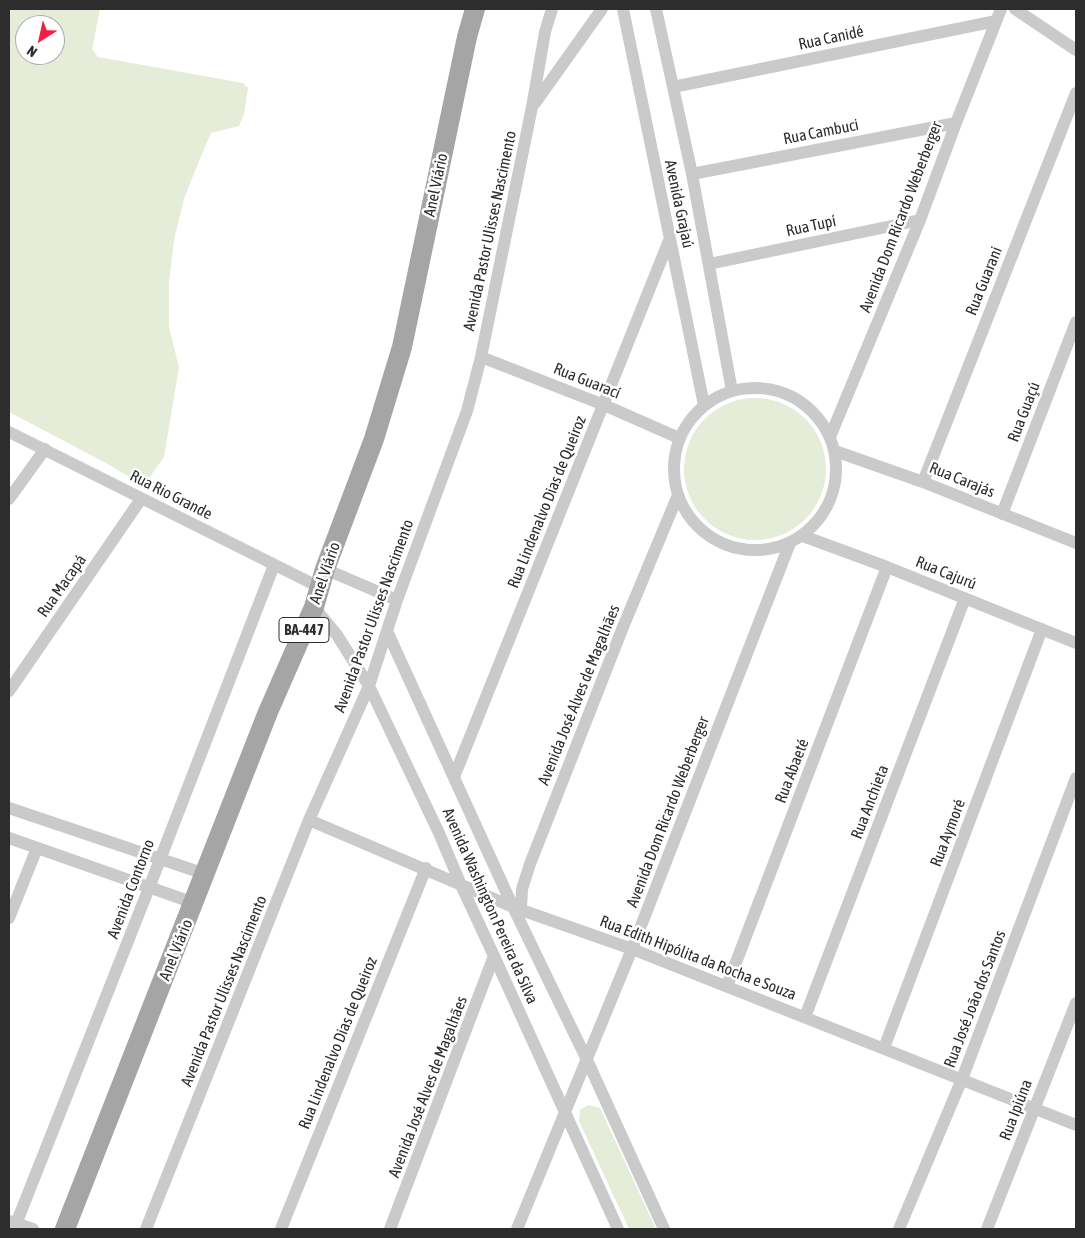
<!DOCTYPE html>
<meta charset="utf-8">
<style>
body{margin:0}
#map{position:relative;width:1085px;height:1238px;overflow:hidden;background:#fff;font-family:"Asap Condensed",sans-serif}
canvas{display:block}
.frame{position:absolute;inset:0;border:10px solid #2d2d2d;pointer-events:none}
.north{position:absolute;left:15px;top:15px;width:50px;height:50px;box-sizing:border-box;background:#fff;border:1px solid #ababab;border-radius:50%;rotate:215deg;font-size:14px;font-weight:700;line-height:20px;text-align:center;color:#2d2d2d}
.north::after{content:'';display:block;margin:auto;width:18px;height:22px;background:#f41e41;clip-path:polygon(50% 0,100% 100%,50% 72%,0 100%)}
</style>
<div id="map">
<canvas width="1085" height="1238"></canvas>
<div class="frame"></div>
<div class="north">N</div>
</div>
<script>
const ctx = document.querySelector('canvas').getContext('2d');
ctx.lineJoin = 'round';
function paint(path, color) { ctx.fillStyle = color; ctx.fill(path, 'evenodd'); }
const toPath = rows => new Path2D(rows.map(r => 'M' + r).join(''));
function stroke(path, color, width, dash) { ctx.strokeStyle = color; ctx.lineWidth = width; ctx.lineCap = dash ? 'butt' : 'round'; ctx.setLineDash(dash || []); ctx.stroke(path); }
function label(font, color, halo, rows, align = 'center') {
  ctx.font = font + ' "Asap Condensed",sans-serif'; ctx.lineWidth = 5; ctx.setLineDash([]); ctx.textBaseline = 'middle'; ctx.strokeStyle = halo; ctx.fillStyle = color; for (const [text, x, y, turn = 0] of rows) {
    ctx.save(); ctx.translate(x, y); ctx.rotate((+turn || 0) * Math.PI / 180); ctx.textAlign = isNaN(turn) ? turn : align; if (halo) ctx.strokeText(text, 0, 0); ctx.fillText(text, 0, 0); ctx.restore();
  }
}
paint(toPath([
 [9,9,100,9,92,49,98,57,243,83,248,88,244,114,239,126,211,133,199,161,184,199,174,240,169,282,169,327,179,367,164,457,149,478,140,483,106,463,9,412],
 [25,25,55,25,55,55,25,55],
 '684 469a71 71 0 1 1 142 0a71 71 0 1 1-142 0Z',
 [588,1105,600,1108,656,1229,629,1229,579,1121,580,1110]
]), '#e5ecd8');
stroke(toPath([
 [623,9,704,405],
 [656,9,692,174,732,391],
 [1015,9,1076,50],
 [673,87,996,21],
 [535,103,602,9],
 [692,174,956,123],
 [709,264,920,220],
 [481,357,604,405,679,438],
 '674 469a81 81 0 1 1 162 0a81 81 0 1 1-162 0Z',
 [9,432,319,587],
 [830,437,920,220,956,123,1001,9],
 [835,451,923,482,1076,543],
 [923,482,1076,93],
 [9,499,45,449],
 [1002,514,1076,322],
 [803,536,887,567,1076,643],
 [325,569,397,600],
 [314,607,337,635,369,686,439,833,461,885,494,956,618,1229],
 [387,631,513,907,587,1060,664,1229],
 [9,691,141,499],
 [454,777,670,238],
 [9,808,205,874],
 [309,820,513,907,632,949,1076,1125],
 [9,838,194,903],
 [521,909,522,889,530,864,623,627,678,495],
 [9,918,37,848],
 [727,986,887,567],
 [805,1017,965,598],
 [884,1048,1042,629],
 [9,1221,33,1229],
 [16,1224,149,888,274,565],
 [146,1229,309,820,369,686,397,600,467,411,481,357,532,107,545,32,552,9],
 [281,1229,426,868],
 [390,1229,494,956],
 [517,1229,632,949,790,543],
 [899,1229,962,1079,1076,778],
 [987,1229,1076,1003]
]), '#cacaca', 12);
stroke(toPath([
 [65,1229,268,712,314,607,325,569,374,439,402,347,467,37,475,9]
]), '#a5a5a5', 20);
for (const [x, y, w] of [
 [304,630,50]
]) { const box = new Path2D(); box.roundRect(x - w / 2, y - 12.5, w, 25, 4); ctx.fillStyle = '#fff'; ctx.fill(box); stroke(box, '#2d2d2d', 1); }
label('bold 15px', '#2d2d2d', null, [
 ["BA-447",304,630]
]);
label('16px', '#2d2d2d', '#fff', [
 ["Rua Canidé",831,38,-12],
 ["Rua Cambuci",821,132,-11],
 ["Anel Viário",436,185,-78],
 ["Avenida Grajaú",679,204,78],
 ["Avenida Dom Ricardo Weberberger",901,217,-69],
 ["Rua Tupí",811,226,-12],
 ["Avenida Pastor Ulisses Nascimento",490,231,-78],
 ["Rua Guarani",984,281,-68],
 ["Rua Guarací",587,381,22],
 ["Rua Guaçú",1024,412,-69],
 ["Rua Carajás",962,480,22],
 ["Rua Rio Grande",171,495,27],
 ["Rua Lindenalvo Dias de Queiroz",547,502,-68],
 ["Anel Viário",325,573,-71],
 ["Rua Cajurú",946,573,22],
 ["Rua Macapá",62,586,-55],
 ["Avenida Pastor Ulisses Nascimento",374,616,-70],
 ["Avenida José Alves de Magalhães",579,695,-68],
 ["Rua Abaeté",792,771,-69],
 ["Rua Anchieta",870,802,-69],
 ["Avenida Dom Ricardo Weberberger",668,812,-69],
 ["Rua Aymoré",948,833,-69],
 ["Avenida Contorno",131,889,-69],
 ["Avenida Washington Pereira da Silva",490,906,66],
 ["Anel Viário",176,950,-68],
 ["Rua Edith Hipólita da Rocha e Souza",698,958,21],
 ["Avenida Pastor Ulisses Nascimento",224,991,-68],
 ["Rua José João dos Santos",975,999,-69],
 ["Rua Lindenalvo Dias de Queiroz",338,1043,-68],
 ["Avenida José Alves de Magalhães",428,1087,-69],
 ["Rua Ipiúna",1016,1110,-69]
]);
</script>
